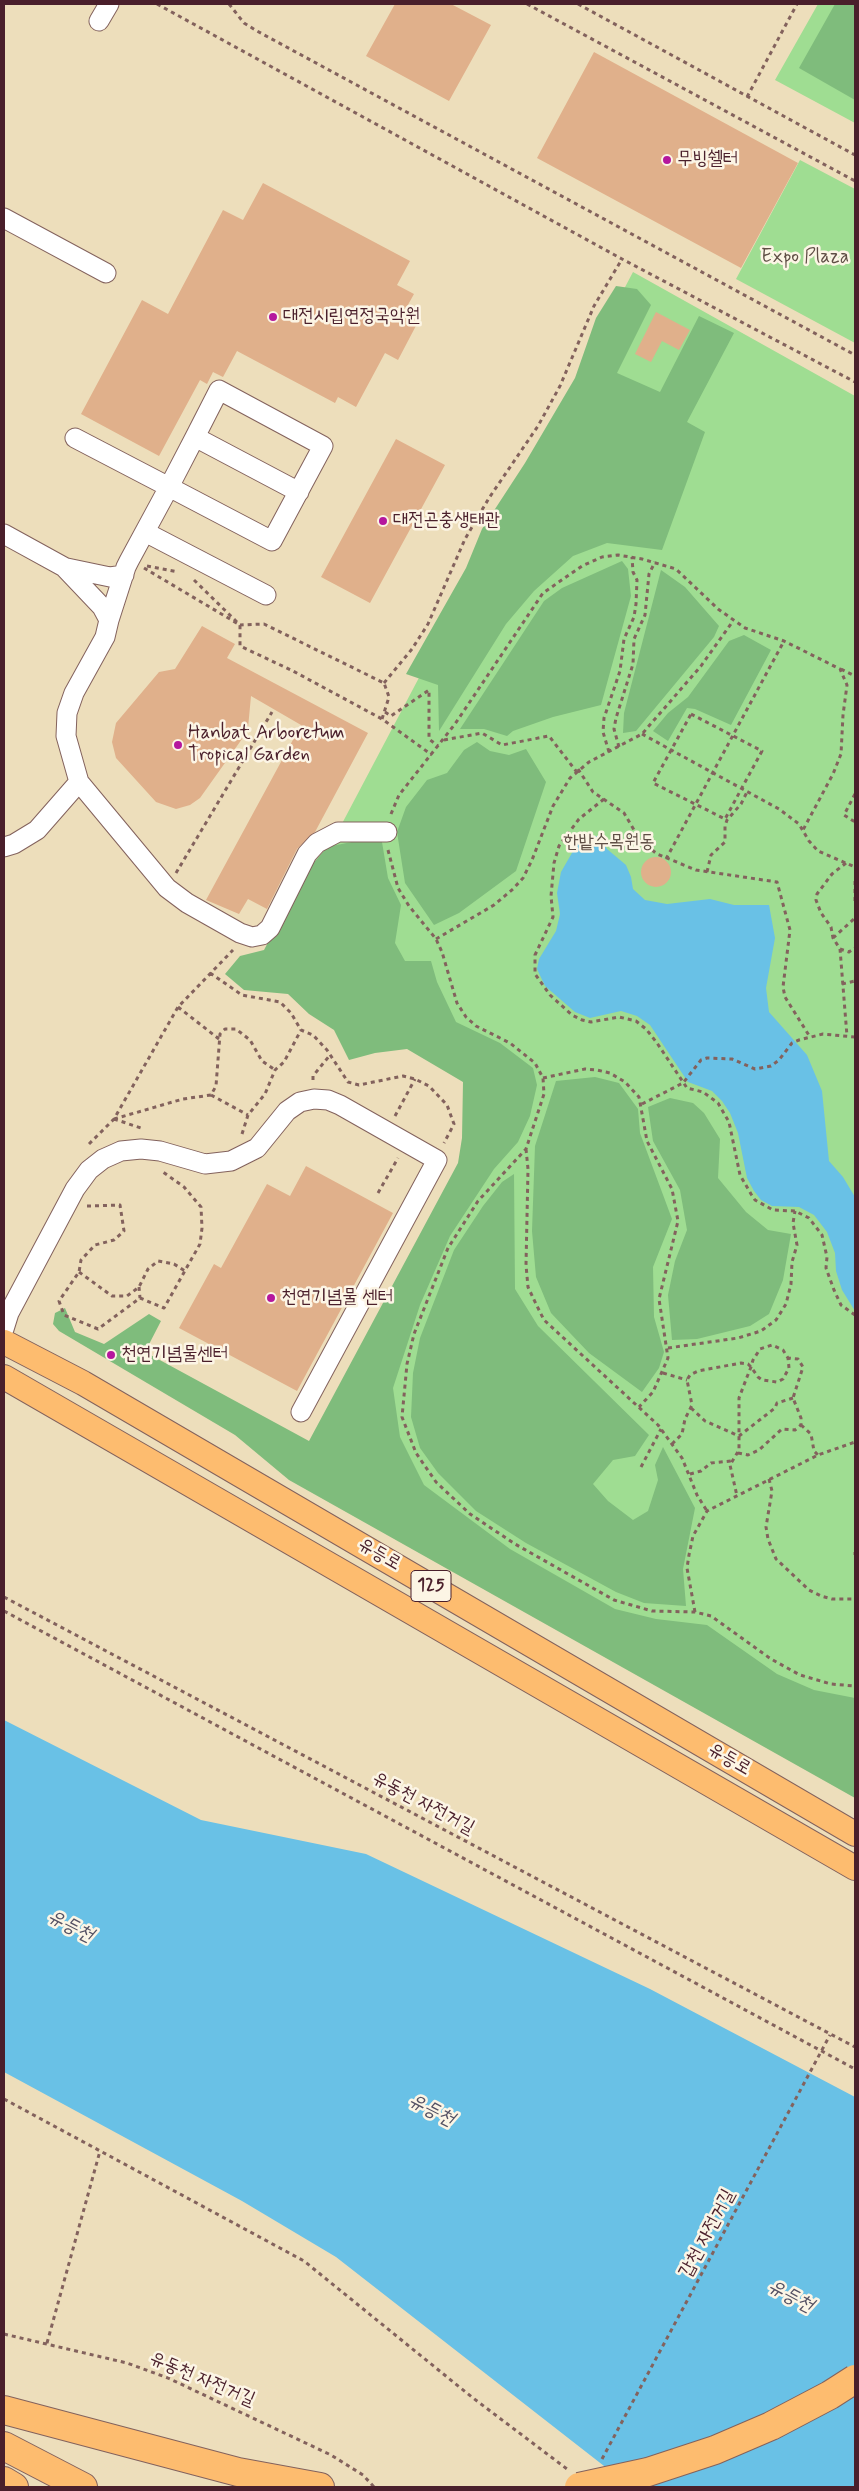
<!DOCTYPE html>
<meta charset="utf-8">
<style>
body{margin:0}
#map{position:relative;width:859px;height:2491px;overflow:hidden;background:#eddebb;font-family:Mynerve,sans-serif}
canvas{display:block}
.frame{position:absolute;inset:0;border:5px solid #4a1f2b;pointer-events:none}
</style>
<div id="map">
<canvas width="859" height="2491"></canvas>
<div class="frame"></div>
</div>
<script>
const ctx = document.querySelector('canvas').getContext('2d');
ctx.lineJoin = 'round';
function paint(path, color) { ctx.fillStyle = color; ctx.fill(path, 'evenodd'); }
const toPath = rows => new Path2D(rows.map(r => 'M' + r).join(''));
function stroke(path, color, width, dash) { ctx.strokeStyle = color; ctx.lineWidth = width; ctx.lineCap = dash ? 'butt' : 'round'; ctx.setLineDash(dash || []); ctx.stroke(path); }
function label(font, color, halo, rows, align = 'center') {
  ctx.font = font + ' Mynerve,"Poor Story",sans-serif'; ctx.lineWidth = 5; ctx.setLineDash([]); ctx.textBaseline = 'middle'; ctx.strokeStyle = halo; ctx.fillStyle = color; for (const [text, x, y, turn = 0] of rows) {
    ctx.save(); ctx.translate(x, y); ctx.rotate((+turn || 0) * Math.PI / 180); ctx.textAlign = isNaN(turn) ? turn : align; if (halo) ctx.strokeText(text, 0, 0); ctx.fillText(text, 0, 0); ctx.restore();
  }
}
paint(toPath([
 [818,4,855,4,855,123,775,80],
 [800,160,855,189,855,343,736,279],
 [633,272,855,396,855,1788,298,1475,512,1070,279,943]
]), '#9fdd92');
paint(toPath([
 [835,4,855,4,855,100,799,68],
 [616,286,637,289,651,305,617,373,660,392,699,316,734,333,687,422,705,432,662,550,607,543,573,556,534,591,506,624,439,731,438,685,406,674,466,568,482,529,525,463,575,378,596,318],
 [622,561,628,569,631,596,601,705,553,717,513,731,507,736,484,729,460,729,544,601,562,588],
 [661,570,685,587,719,626,714,637,636,731,623,733,624,713],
 [744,635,771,650,731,725,695,709,687,708,668,741,653,731,668,713,688,697,729,641],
 [477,742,490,751,509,755,526,749,546,782,516,871,459,913,434,925,405,883,397,832,406,807,427,780,447,773,464,750],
 [381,836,388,878,401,905,395,943,405,961,431,961,437,982,456,1022,500,1043,533,1068,537,1085,530,1116,518,1142,494,1169,450,1236,420,1305,393,1388,400,1437,424,1485,510,1549,615,1609,656,1619,707,1625,777,1674,814,1690,855,1698,855,1798,289,1480,235,1435,59,1331,53,1324,55,1313,65,1308,75,1332,104,1344,149,1314,161,1321,145,1352,309,1441,458,1163,462,1138,463,1082,407,1049,375,1053,349,1060,334,1030,309,1014,288,994,244,990,225,974,240,956,264,950,304,874,327,847],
 [595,1077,619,1083,638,1109,640,1133,672,1219,653,1267,654,1317,664,1352,659,1368,642,1392,589,1353,551,1313,536,1277,532,1231,535,1146,556,1081],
 [670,1098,693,1103,704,1113,720,1139,718,1178,746,1212,768,1230,791,1234,783,1280,769,1314,750,1326,697,1339,672,1340,668,1295,675,1261,687,1230,680,1190,653,1141,648,1107],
 [514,1174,515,1289,538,1326,649,1435,635,1456,613,1460,593,1484,608,1501,633,1520,648,1511,658,1480,655,1465,663,1447,695,1508,683,1569,686,1606,644,1603,616,1592,526,1543,476,1511,438,1473,420,1448,411,1417,413,1373,420,1338,454,1250,483,1206,502,1182]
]), '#7fbc7c');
paint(toPath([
 [595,836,601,837,607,849,626,865,631,877,633,889,645,900,667,904,710,899,734,905,769,905,775,938,766,988,769,1012,807,1055,822,1091,829,1161,843,1177,855,1197,855,1311,842,1290,836,1271,835,1253,827,1232,814,1215,799,1207,772,1206,761,1200,754,1191,747,1178,738,1133,730,1113,722,1101,712,1091,688,1082,650,1025,637,1016,621,1011,590,1018,575,1012,545,986,537,969,539,959,556,931,560,914,557,893,561,872,580,839],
 [4,1720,201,1820,366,1854,650,1989,855,2097,855,2487,631,2487,336,2257,242,2201,4,2072]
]), '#69c1e6');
paint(toPath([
 [395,4,451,4,491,25,449,101,366,56],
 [594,52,798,163,741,268,537,158],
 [263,183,410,261,397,285,414,294,404,312,419,320,398,360,385,353,356,407,338,397,335,403,237,351,223,377,213,372,207,384,200,380,159,456,81,414,142,300,168,314,223,210,243,220],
 [656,312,690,330,679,350,662,341,651,362,635,354],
 [396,439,445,465,370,603,321,577],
 [202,626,235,644,227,658,368,733,315,832,297,849,267,909,248,899,239,914,206,900,301,725,251,696,248,728,242,739,200,798,190,805,176,809,156,802,116,758,112,742,116,723,159,672,175,669],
 '641 872a15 15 0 1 1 30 0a15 15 0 1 1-30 0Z',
 [306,1166,393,1213,297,1391,179,1328,214,1264,221,1268,267,1184,290,1196]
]), '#e0b08b');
const minor = toPath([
 [99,21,109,4],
 [4,218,106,273],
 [195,437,299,492],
 [75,438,169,487,272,541,323,446,219,390,195,437,169,487,129,561,126,567,109,620],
 [145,532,266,595],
 [4,534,64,567,102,607,109,620,105,637,74,693,67,713,66,736,79,782,167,888,187,903,240,933,252,937,262,935,270,928,307,854,317,843,338,832,387,832],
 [67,568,110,577,124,575],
 [4,847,14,844,37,830,79,782],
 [4,1329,9,1313,75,1189,89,1170,103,1159,121,1151,141,1149,160,1151,205,1164,231,1161,257,1148,287,1111,300,1102,314,1099,328,1100,340,1105,437,1160,301,1412]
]);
const major = toPath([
 [4,1342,83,1383,855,1834],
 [4,1377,855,1868]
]);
const highway = toPath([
 [4,2410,238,2472,320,2487],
 [4,2446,83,2487],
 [4,2481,14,2487]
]);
stroke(minor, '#83625d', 21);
stroke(major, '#83625d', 26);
stroke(highway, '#83625d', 30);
stroke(toPath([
 [157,4,622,259,855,382],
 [229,4,244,23,257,31,855,355],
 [527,4,855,181],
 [578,4,855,155],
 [747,97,797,4],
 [147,566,178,572],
 [144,568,240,625,240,646,293,671,382,719],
 [194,580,240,625,264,624,384,683,389,697,382,719,432,755],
 [841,669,855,676],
 [384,683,412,649,428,624,465,539,489,498,538,426,560,386,594,306,622,259],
 [385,712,391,716,429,690,429,739,438,746],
 [691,714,762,751,725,819,653,783,691,714],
 [642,734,779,809,799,824,809,841,818,851,855,867],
 [444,740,482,733,502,745,549,736,576,771],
 [619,747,614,729,616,718,633,664,634,639,645,615,649,574,655,562],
 [609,752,603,732,604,718,620,671,624,639,634,617,636,604,637,580,633,572,632,557],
 [578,769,593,792,624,813,640,840,657,854,696,870,777,882,790,930,783,987,785,997,810,1037],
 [855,794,844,815,855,822],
 [604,799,579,819,559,846,554,863,551,896,553,917,535,955,535,974,550,995,572,1015,582,1020,591,1022,619,1017,636,1021,646,1029,657,1043,687,1088,703,1092,718,1103,729,1122,740,1175,751,1194,755,1200,773,1210,795,1211,809,1218,822,1235,827,1257,826,1268,834,1290,841,1305,855,1315],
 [391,814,399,795,455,724,543,593,582,566,602,557,618,555,642,559,676,569,718,609,745,628,784,641,840,669,847,685,843,715,841,754,833,774,803,830],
 [388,850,398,888,409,906,436,939,442,952,457,1003,466,1017,476,1026,510,1043,535,1063,543,1078,544,1094,526,1149,478,1201,448,1248,414,1334,407,1364,402,1417,416,1453,436,1482,470,1514,515,1544,614,1600,652,1611,695,1612,711,1616,771,1659,800,1675,831,1684,855,1686],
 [666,859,784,641],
 [846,863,832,874,817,894,816,900,821,913,831,927,833,938,840,949,847,1036],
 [707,872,711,855,725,842,725,826,727,820,741,804,747,792],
 [176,873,272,712],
 [855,881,855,905],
 [833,938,855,918],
 [436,939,494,905,513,889,523,878,532,860,553,806,570,778,589,762,642,734,701,666,733,621],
 [840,949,849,952,855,948],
 [210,973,242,995,280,1002,291,1013,301,1030,313,1035,327,1050,348,1082,359,1085,403,1076,415,1079,429,1086,447,1105,454,1124,444,1143],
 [842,984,855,981],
 [178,1007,219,1039],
 [543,1078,585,1069,597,1070,610,1073,625,1082,639,1097,647,1141,672,1189,678,1221,659,1299,668,1358,653,1392,639,1407],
 [313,1080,313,1076,330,1055],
 [211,1095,248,1115],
 [642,1104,683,1083,701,1060,707,1058,732,1059,755,1069,771,1066,779,1060,792,1043,799,1040,823,1034,855,1037],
 [395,1116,415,1079],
 [114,1119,144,1129],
 [114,1119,183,1099,211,1095,216,1086,220,1034,225,1029,236,1029,250,1040,262,1061,275,1070],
 [242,1134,248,1115,265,1094,275,1070,284,1062,301,1030],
 [89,1144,114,1119,178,1007,233,950],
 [526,1149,528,1169,526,1265,528,1287,536,1304,544,1320,658,1425,682,1458,697,1495,707,1511],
 [378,1193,398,1158],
 [87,1206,120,1205,124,1231,114,1240,95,1245,81,1260,79,1272,59,1301,64,1315,98,1329,140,1298,164,1308,200,1244,202,1228,201,1207,184,1187,163,1172],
 [79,1272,112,1296,127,1296,139,1287,148,1269,158,1261,174,1264,185,1271],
 [139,1287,140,1298],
 [668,1348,738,1338,761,1331,776,1320,786,1304,791,1284,792,1262,797,1245,793,1223,795,1211],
 [663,1373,687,1380],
 [691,1408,705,1421,739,1436,775,1408,777,1403,793,1398],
 [801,1425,811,1434,814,1451,818,1455],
 [672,1444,682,1434,685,1419,692,1405,687,1380,690,1375,698,1371,741,1363,748,1364,751,1367,758,1377,762,1380,777,1382,783,1379,789,1368,788,1358,783,1350,772,1345,760,1349,753,1360,751,1367,747,1377,739,1398,739,1450,730,1465,737,1496],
 [738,1453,748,1455,759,1450,782,1429,795,1430,801,1425,801,1418,793,1398,803,1367,798,1359,788,1358],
 [641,1467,661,1429],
 [690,1474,701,1471,711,1463,731,1461],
 [769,1479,772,1491,766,1527,768,1539,776,1559,809,1590,821,1596,832,1599,855,1599],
 [855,1552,855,1555],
 [4,1597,855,2047],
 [4,1611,855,2069],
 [695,1612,687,1568,689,1555,693,1536,707,1511,818,1455,855,1442],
 [4,2099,304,2261,473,2398,567,2469],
 [4,2334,127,2363,168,2378,331,2455,363,2475,374,2487],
 [47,2343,100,2151],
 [602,2459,830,2035]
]), '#83625d', 3, [4, 4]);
stroke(minor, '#fff', 19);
stroke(major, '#fdbc6f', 24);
stroke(highway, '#fdbc6f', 28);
const highwayBridge = toPath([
 [579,2487,648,2472,715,2450,771,2426,830,2395,855,2379]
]);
stroke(highwayBridge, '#83625d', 30, []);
stroke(highwayBridge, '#fdbc6f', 28);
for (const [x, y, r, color] of [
 [667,160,5,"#b5179e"],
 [273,317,5,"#b5179e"],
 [383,521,5,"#b5179e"],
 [178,745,5,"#b5179e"],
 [271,1298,5,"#b5179e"],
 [111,1355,5,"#b5179e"]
]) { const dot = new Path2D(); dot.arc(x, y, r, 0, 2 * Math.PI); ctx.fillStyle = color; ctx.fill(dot); stroke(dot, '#fcf5e5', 2); }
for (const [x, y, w] of [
 [431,1586,40]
]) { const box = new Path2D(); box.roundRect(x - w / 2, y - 15.5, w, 31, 4); ctx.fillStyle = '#fcf5e5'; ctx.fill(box); stroke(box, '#4a1f2b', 1); }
label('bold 18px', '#4a1f2b', null, [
 ["125",431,1586]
]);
label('19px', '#4a1f2b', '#fcf5e5', [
 ["무빙쉘터",677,160],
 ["대전시립연정국악원",283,317],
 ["대전곤충생태관",393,521],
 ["Hanbat Arboretum",188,734],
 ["Tropical Garden",188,756],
 ["천연기념물 센터",281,1298],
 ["천연기념물센터",121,1355]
], 'left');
label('19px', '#5f4e45', '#fcf5e5', [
 ["Expo Plaza",805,258],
 ["한밭수목원동",609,843]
]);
label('19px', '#4a1f2b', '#fcf5e5', [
 ["유등로",379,1555,30],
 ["유등로",729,1760,30],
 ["유동천 자전거길",423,1804,28],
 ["갑천 자전거길",708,2234,-62],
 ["유동천 자전거길",202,2380,23]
]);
label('italic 20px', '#535063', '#fcf5e5', [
 ["유등천",70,1927,27],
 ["유등천",431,2111,27],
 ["유등천",790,2297,28]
]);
</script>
